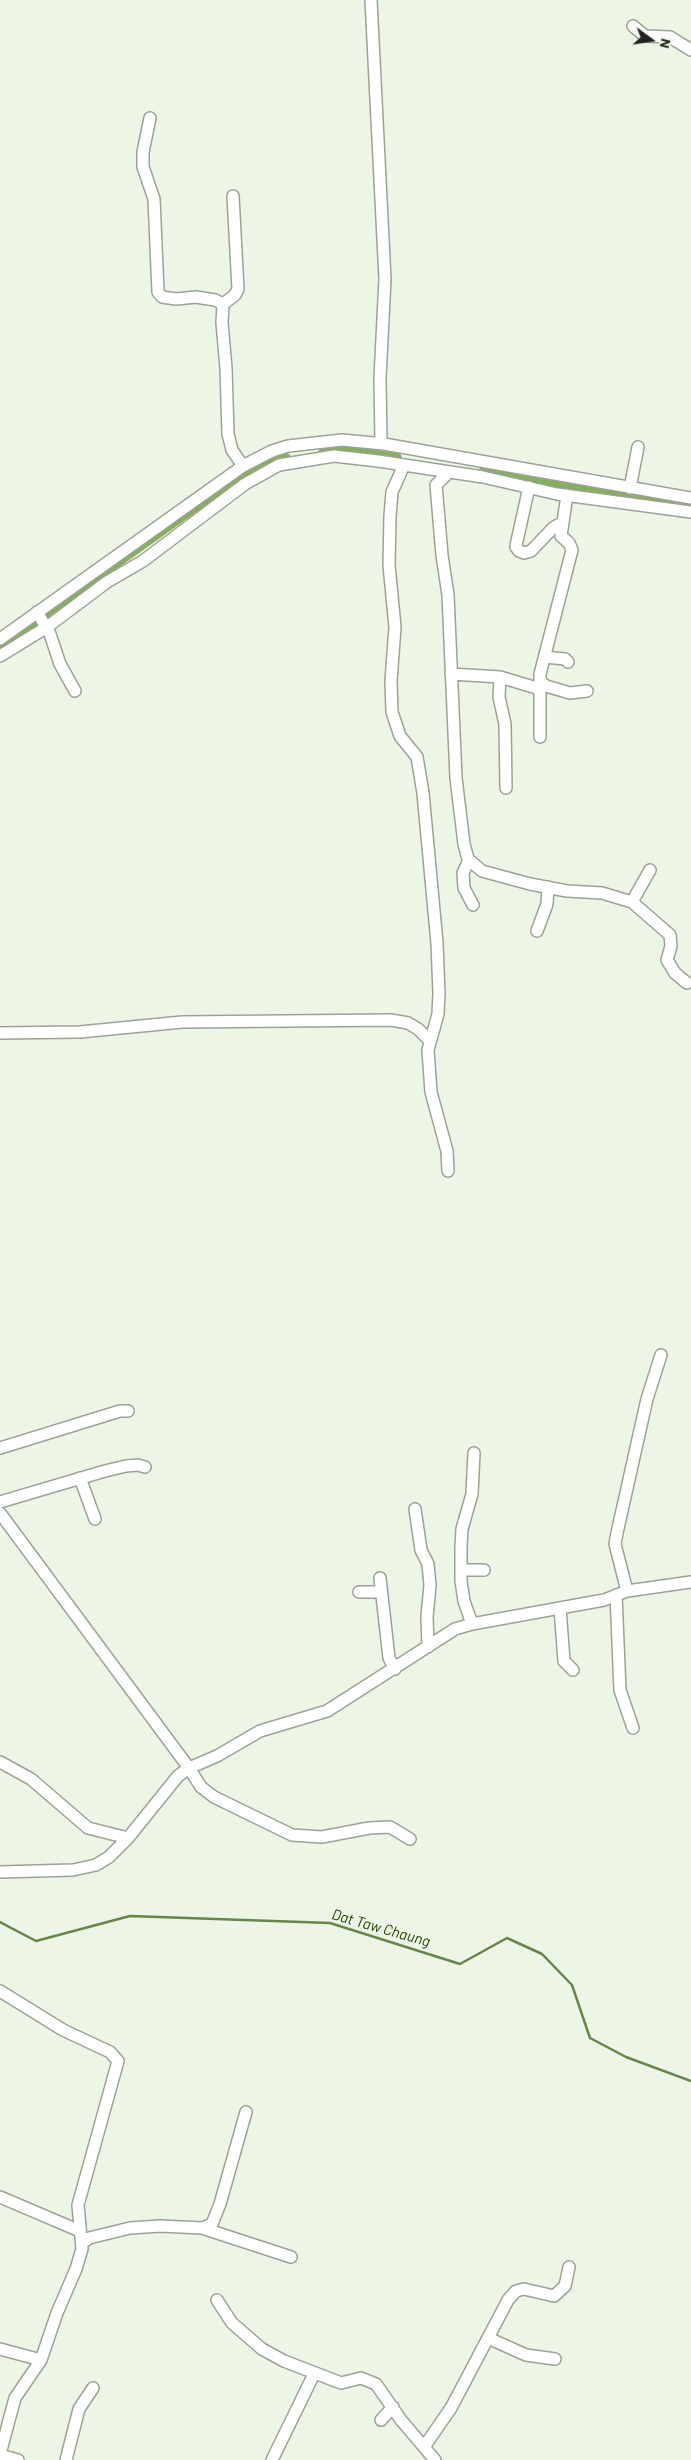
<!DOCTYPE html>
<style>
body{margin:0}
#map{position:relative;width:691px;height:2460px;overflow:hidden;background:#edf5e7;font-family:Barlow,sans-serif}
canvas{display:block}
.north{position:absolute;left:626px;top:15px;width:50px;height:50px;-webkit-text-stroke:4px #edf5e7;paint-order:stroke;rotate:104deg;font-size:14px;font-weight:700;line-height:20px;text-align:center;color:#1f221d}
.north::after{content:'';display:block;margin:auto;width:18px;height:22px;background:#1f221d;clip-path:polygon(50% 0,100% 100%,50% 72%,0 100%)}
</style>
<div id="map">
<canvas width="691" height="2460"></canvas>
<div class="north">N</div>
</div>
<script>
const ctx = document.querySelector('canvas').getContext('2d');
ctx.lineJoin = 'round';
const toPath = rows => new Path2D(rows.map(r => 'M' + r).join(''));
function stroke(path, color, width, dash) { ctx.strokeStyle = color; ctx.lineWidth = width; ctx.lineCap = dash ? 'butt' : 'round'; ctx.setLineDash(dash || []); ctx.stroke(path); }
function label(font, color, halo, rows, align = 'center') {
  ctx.font = font + ' Barlow,sans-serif'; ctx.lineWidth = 4; ctx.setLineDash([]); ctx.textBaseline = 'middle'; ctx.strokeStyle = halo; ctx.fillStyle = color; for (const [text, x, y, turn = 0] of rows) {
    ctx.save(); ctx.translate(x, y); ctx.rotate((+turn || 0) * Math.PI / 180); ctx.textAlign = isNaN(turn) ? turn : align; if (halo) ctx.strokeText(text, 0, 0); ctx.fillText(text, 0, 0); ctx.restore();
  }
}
stroke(toPath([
 [0,1922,36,1941,130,1916,330,1923,460,1964,507,1938,542,1954,572,1985,590,2038,626,2057,691,2081]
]), '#678549', 2.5);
stroke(toPath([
 [323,453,343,450,397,458],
 [483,472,691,506],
 [0,646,219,490,260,466,286,458]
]), '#86af5c', 10);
const minor = toPath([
 [371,0,385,279,380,378,381,443],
 [633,26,645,36,670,37,691,50],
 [150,118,143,152,143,167,154,199,158,292,162,297,176,299,196,297,215,300,223,304],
 [233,196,238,289,235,295,223,304,222,323,226,368,228,434,232,450,243,466],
 [404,465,392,492,390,516,389,565,395,627,391,681,392,712,400,736,417,757,423,793,437,943,439,993,438,1014,428,1050,431,1092,447,1151,448,1171],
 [448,473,436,485,442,555,448,595,456,778,464,844,468,859,482,871,530,884,567,891,602,893,632,902,670,935,671,946,667,960,675,973,687,983],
 [529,487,517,541,516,547,519,551,524,553,531,551,553,528,563,522],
 [630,488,638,447],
 [37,612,50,634,60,664,75,691],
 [0,639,243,466,272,451,288,446,342,440,384,444,691,498],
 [0,656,47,627,107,582,143,561,245,484,279,465,334,456,378,461,483,477,557,494,691,512],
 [545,657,565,659,568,662],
 [451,674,500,677,540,689],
 [500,677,499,697,505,724,506,788],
 [540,681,546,686,570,693,587,691],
 [540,737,540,674,572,550,569,543,561,536,567,495],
 [469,860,463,873,464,888,473,905],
 [632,902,650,870],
 [537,931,547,904,548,887],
 [0,1033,80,1032,182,1022,391,1020,408,1023,418,1029,430,1041],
 [0,1448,120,1411,128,1411],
 [80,1478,95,1519],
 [0,1502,105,1471,126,1466,138,1465,145,1467],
 [415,1509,421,1550,428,1564,430,1585,427,1617,428,1647],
 [0,1513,189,1768,201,1787,214,1797,292,1835,322,1837,369,1828,390,1827,410,1839],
 [461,1570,484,1570],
 [380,1578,389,1658,395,1669],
 [627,1591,615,1544,617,1533,647,1399,661,1355],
 [359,1592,381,1592],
 [616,1595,620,1690,633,1728],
 [560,1608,564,1661,573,1670],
 [472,1624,464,1601,461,1581,461,1547,462,1529,472,1494,474,1453],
 [0,1762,31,1779,88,1828,128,1838],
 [0,1872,73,1870,96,1865,109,1857,128,1838,178,1776,189,1768,217,1756,260,1731,327,1711,455,1629,472,1624,604,1600,627,1591,691,1582],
 [0,1991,63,2030,110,2052,118,2061,78,2205,82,2249,76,2269,57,2313,41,2360,15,2398,0,2454],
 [0,2197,80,2231],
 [202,2228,291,2257],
 [82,2243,89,2238,130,2228,160,2226,202,2228,212,2224,220,2204,246,2112],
 [217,2300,232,2323,262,2349,284,2361,341,2383,361,2378,376,2384,401,2420,435,2460],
 [488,2338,526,2355,555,2359],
 [0,2349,41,2360],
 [381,2420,393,2407],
 [424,2447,451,2408,508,2300,516,2291,524,2289,554,2296,565,2286,569,2267],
 [0,2455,18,2460],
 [66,2460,79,2409,93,2388],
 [272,2460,314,2374]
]);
stroke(minor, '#9ca396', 14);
stroke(minor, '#fff', 11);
label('italic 15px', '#253f00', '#edf5e7', [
 ["Dat Taw Chaung",381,1928,16]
]);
</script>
